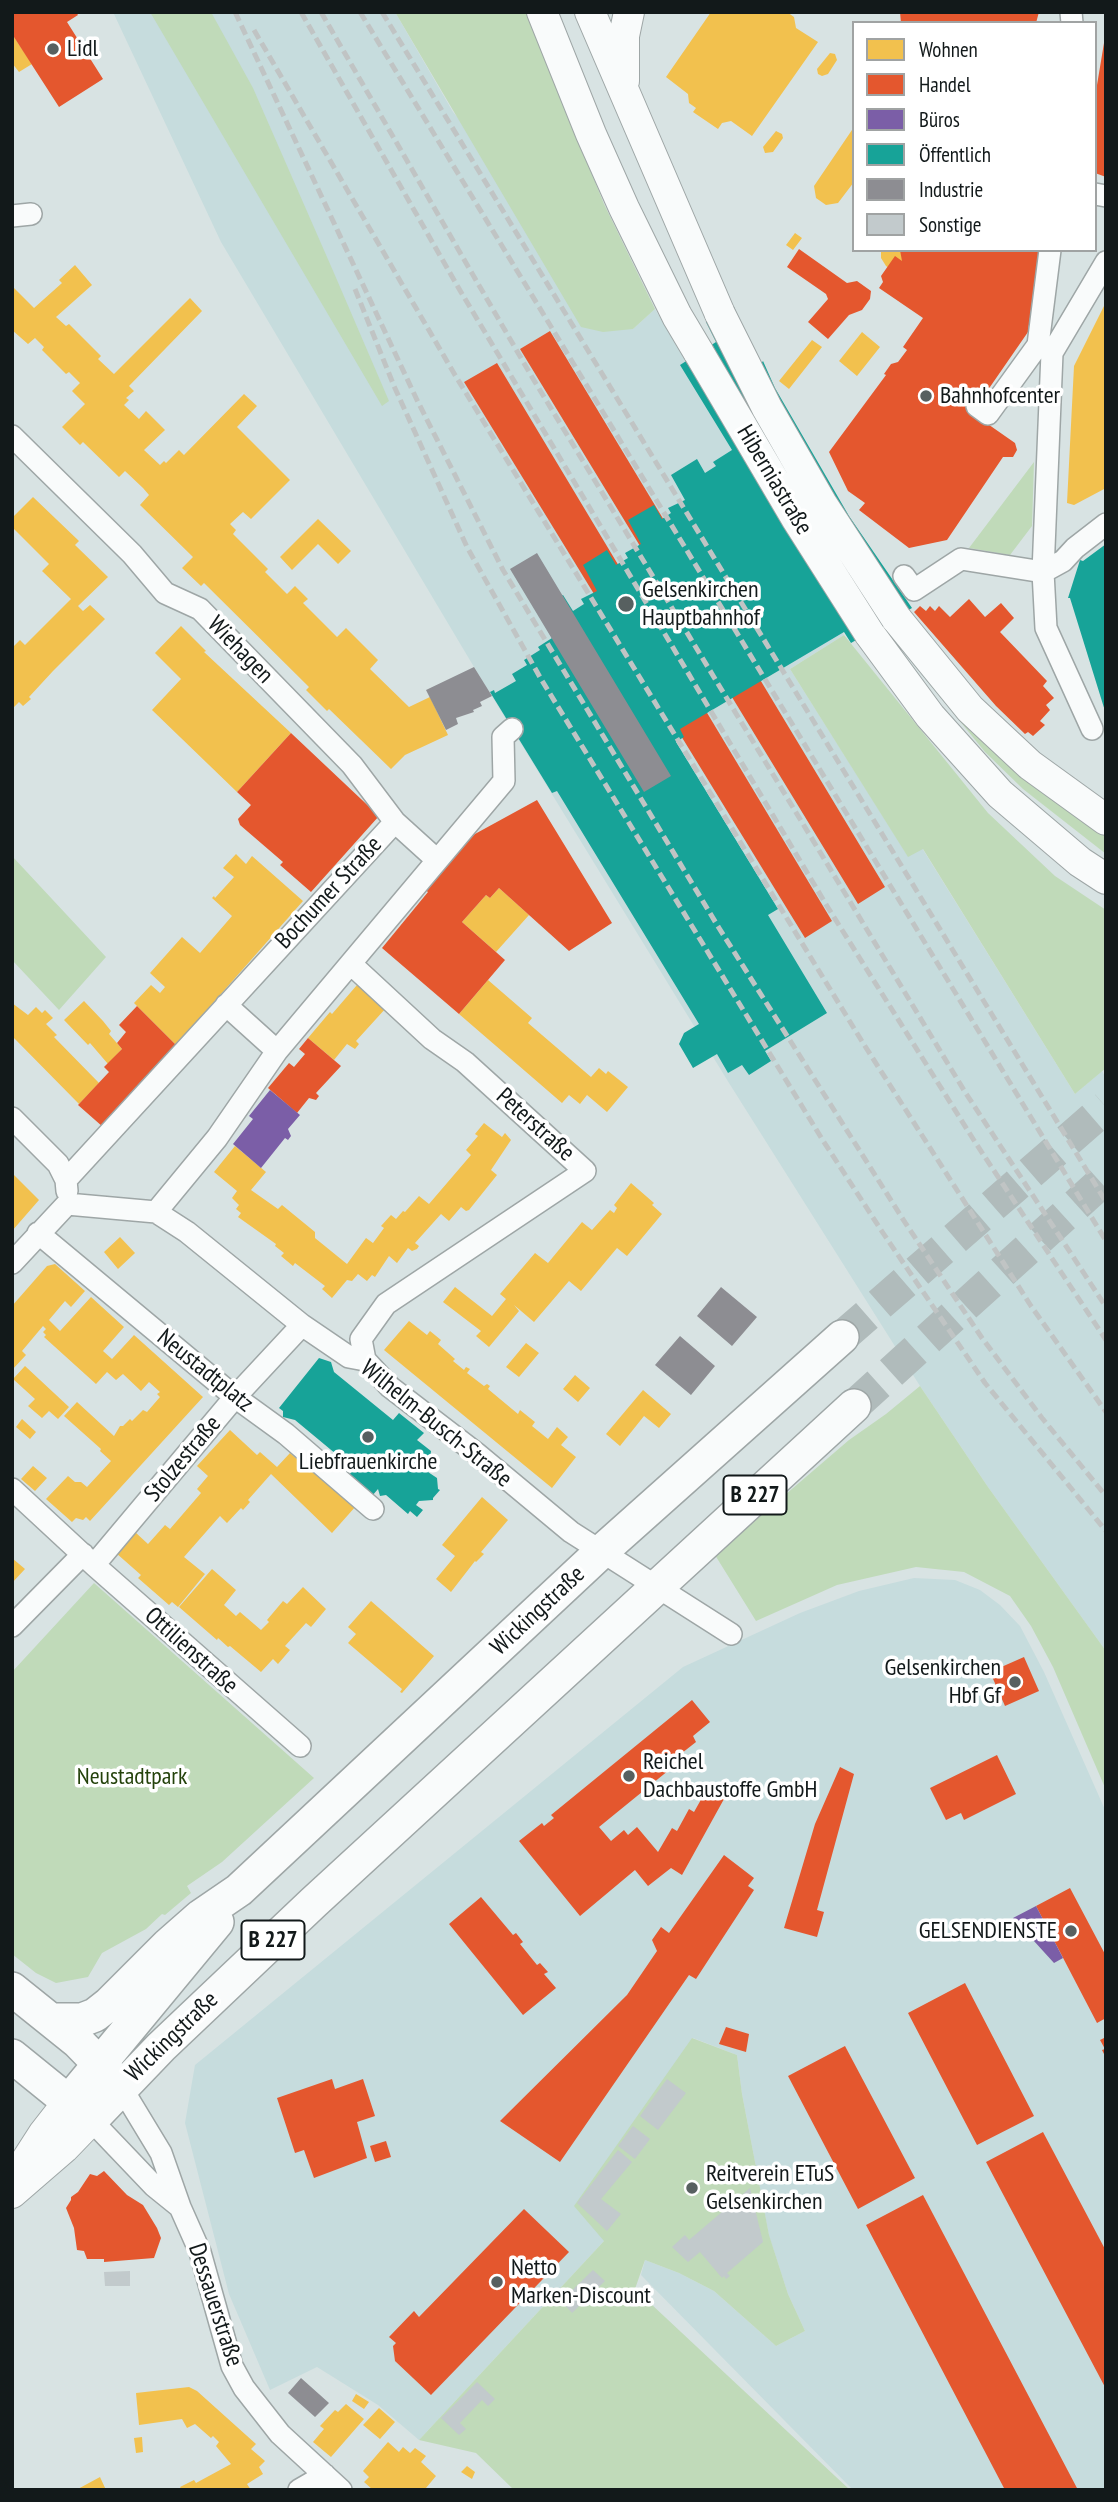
<!DOCTYPE html>
<meta charset="utf-8">
<style>
body{margin:0}
#map{position:relative;width:1118px;height:2502px;overflow:hidden;background:#d8e3e3;font-family:"PT Sans Narrow",sans-serif}
canvas{display:block}
.frame{position:absolute;inset:0;border:14px solid #12191a;pointer-events:none}
.legend{position:absolute;left:852px;top:21px;width:245px;height:231px;box-sizing:border-box;background:#fff;border:2px solid #a0a3a3;margin:0;padding:9px 12px;list-style:none;font-size:21px;color:#12191a}
.legend li{display:flex;align-items:center;gap:14px;height:35px}
.legend b{width:35px;border:2px solid #a0a3a3}
</style>
<div id="map">
<canvas width="1118" height="2502"></canvas>
<div class="frame"></div>
<ul class="legend">
<li><b style="height:19px;background:#f2c14e"></b>Wohnen</li>
<li><b style="height:19px;background:#e4572e"></b>Handel</li>
<li><b style="height:19px;background:#7b5ea7"></b>Büros</li>
<li><b style="height:19px;background:#17a398"></b>Öffentlich</li>
<li><b style="height:19px;background:#8d8d92"></b>Industrie</li>
<li><b style="height:19px;background:#c2cacc"></b>Sonstige</li>
</ul>
</div>
<script>
const ctx = document.querySelector('canvas').getContext('2d');
ctx.lineJoin = 'round';
function paint(path, color) { ctx.fillStyle = color; ctx.fill(path, 'evenodd'); }
const toPath = rows => new Path2D(rows.map(r => 'M' + r).join(''));
function stroke(path, color, width, dash) { ctx.strokeStyle = color; ctx.lineWidth = width; ctx.lineCap = dash ? 'butt' : 'round'; ctx.setLineDash(dash || []); ctx.stroke(path); }
function label(font, color, halo, rows, align = 'center') {
  ctx.font = font + ' "PT Sans Narrow",sans-serif'; ctx.lineWidth = 7; ctx.setLineDash([]); ctx.textBaseline = 'middle'; ctx.strokeStyle = halo; ctx.fillStyle = color; for (const [text, x, y, turn = 0] of rows) {
    ctx.save(); ctx.translate(x, y); ctx.rotate((+turn || 0) * Math.PI / 180); ctx.textAlign = isNaN(turn) ? turn : align; if (halo) ctx.strokeText(text, 0, 0); ctx.fillText(text, 0, 0); ctx.restore();
  }
}
paint(toPath([
 [113,12,395,12,453,112,633,329,655,309,844,635,790,669,908,856,922,848,1075,1094,1102,1071,1106,1078,1106,1651,988,1487,920,1386,729,1083,474,667,221,242],
 [914,1578,955,1580,980,1590,1000,1605,1020,1626,1044,1672,1106,1812,1106,2490,853,2490,641,2275,645,2260,679,2273,714,2291,776,2346,805,2331,788,2294,769,2236,742,2094,737,2055,693,2038,604,2241,419,2440,378,2405,317,2367,270,2390,229,2294,185,2123,195,2065,683,1667,800,1613,859,1591]
]), '#c6dcdd');
paint(toPath([
 [150,12,211,12,253,88,334,273,389,401,382,406],
 [395,12,527,12,604,204,655,309,633,329,603,332,581,327],
 [1034,462,1032,526,1010,555,969,548],
 [844,635,988,813,1055,876,1106,910,1106,1068,1075,1094,923,849,908,857,790,669],
 [917,662,1067,807,1106,837,1106,854,1023,789,985,752,915,666],
 [12,856,106,957,59,1010,12,960],
 [920,1386,988,1487,1106,1651,1106,1790,1053,1667,1031,1626,1010,1596,964,1572,916,1567,837,1585,756,1621,715,1555,849,1440,886,1414],
 [94,1583,314,1778,222,1862,187,1886,191,1893,165,1915,162,1914,146,1929,102,1953,88,1977,56,1983,36,1973,12,1954,12,1672],
 [692,2038,737,2055,742,2094,769,2235,788,2294,805,2331,776,2346,714,2291,679,2273,645,2260,635,2289,850,2490,514,2490,476,2453,419,2440,604,2241,574,2206]
]), '#c0dab9');
paint(toPath([
 [711,12,787,12,794,17,796,28,818,42,752,136,731,121,722,123,718,129,693,112,696,108,689,103,688,94,666,77],
 [933,12,960,12,962,23,926,23],
 [12,34,32,64,19,72,12,63],
 [830,53,835,54,837,60,828,74,822,76,818,74,817,69],
 [854,127,854,182,838,203,826,205,816,198,814,186],
 [776,131,782,134,783,138,773,152,765,153,763,147],
 [795,233,802,238,793,250,786,245],
 [881,250,908,250,914,286,886,266,881,258],
 [75,265,92,285,56,317,66,326,69,324,101,356,98,359,114,374,190,298,202,311,129,386,134,391,126,398,129,400,124,405,139,419,146,411,165,430,144,450,160,465,164,461,166,463,179,450,184,455,244,394,257,406,237,427,290,480,251,519,243,512,230,524,236,530,233,534,268,569,265,572,287,594,295,586,308,599,303,603,337,637,346,628,378,660,370,669,409,707,430,697,448,735,405,755,391,769,329,709,327,711,306,690,309,687,204,583,201,586,182,568,193,557,140,505,149,495,143,488,125,471,119,477,83,442,80,445,62,427,85,404,72,391,80,383,69,372,66,374,42,350,44,347,35,338,28,344,12,330,12,286,34,308,62,283,59,280],
 [1106,302,1106,488,1074,505,1067,503,1074,366],
 [862,332,880,347,857,376,839,361],
 [812,340,822,347,789,389,779,381],
 [33,497,79,541,75,545,108,577,78,606,83,611,90,605,105,619,53,671,29,697,31,699,23,706,19,702,12,709,12,648,20,640,25,645,71,599,42,571,49,564,12,527,12,518],
 [318,519,351,551,338,564,318,544,292,570,280,557],
 [181,626,206,651,204,652,291,733,237,792,152,710,181,679,155,653],
 [236,854,246,864,252,856,303,901,176,1045,134,1003,151,985,160,993,165,987,150,973,182,937,200,953,232,916,212,898,214,896,215,898,234,877,223,868],
 [499,888,529,915,496,952,462,922,486,895,490,898],
 [488,980,532,1018,528,1023,591,1077,599,1068,606,1074,608,1071,628,1087,607,1112,587,1095,580,1104,569,1095,562,1103,459,1014],
 [357,985,386,1008,356,1041,359,1044,355,1049,347,1044,334,1060,308,1038,330,1012,332,1014],
 [84,1001,103,1021,111,1031,109,1034,122,1049,108,1064,90,1043,88,1045,64,1020],
 [12,1003,28,1015,36,1007,42,1013,45,1010,53,1018,46,1024,57,1035,54,1037,99,1083,79,1104,12,1036],
 [484,1123,502,1137,505,1133,511,1140,491,1170,497,1175,469,1210,466,1211,461,1207,449,1221,441,1214,415,1243,419,1246,417,1249,412,1251,408,1248,397,1263,389,1256,375,1277,372,1275,367,1281,358,1274,352,1281,347,1280,332,1298,322,1289,325,1286,295,1263,293,1266,281,1256,284,1253,275,1246,276,1244,238,1217,241,1213,236,1209,239,1205,232,1198,237,1191,214,1172,235,1146,266,1172,251,1190,278,1209,282,1205,315,1232,315,1238,347,1264,366,1238,373,1243,384,1228,381,1226,391,1215,396,1219,403,1211,405,1212,419,1196,429,1204,471,1155,466,1150,478,1136,475,1134],
 [12,1173,39,1200,12,1231],
 [631,1183,654,1203,652,1205,662,1214,627,1256,617,1248,581,1291,569,1281,534,1322,514,1305,519,1311,489,1347,476,1336,481,1331,443,1302,455,1287,492,1316,506,1299,500,1294,535,1253,548,1263,582,1222,592,1230,610,1210,614,1213,617,1208,614,1205],
 [120,1237,135,1253,118,1269,104,1252],
 [55,1264,85,1291,71,1307,65,1301,49,1320,60,1331,91,1297,124,1327,103,1351,112,1359,134,1335,203,1397,90,1521,86,1517,83,1520,76,1518,72,1522,46,1499,68,1476,75,1482,81,1482,87,1487,111,1461,100,1451,101,1449,64,1416,77,1402,114,1436,120,1426,123,1426,130,1419,132,1421,143,1410,147,1412,160,1397,157,1394,160,1392,149,1382,141,1391,123,1374,116,1380,107,1372,96,1384,44,1337,46,1335,43,1332,46,1329,43,1326,22,1351,26,1355,12,1370,12,1306,47,1266],
 [409,1321,427,1335,430,1331,441,1340,438,1344,455,1359,453,1361,464,1370,466,1367,470,1369,467,1373,484,1386,487,1384,490,1386,488,1389,518,1414,520,1410,535,1422,532,1426,548,1439,557,1427,568,1437,561,1445,576,1457,552,1488,384,1350],
 [526,1343,539,1353,519,1377,506,1367],
 [25,1366,69,1407,58,1419,49,1411,42,1418,28,1406,35,1399,13,1379],
 [575,1375,590,1388,578,1402,563,1389],
 [643,1390,671,1414,659,1428,644,1416,620,1446,606,1434],
 [22,1419,36,1432,30,1439,16,1427],
 [230,1430,257,1455,260,1452,277,1467,290,1453,312,1472,315,1469,356,1506,332,1533,271,1474,248,1500,250,1502,243,1510,241,1508,227,1523,220,1516,184,1557,205,1574,178,1607,172,1602,169,1605,138,1578,141,1575,116,1553,135,1532,148,1544,165,1525,170,1529,201,1493,197,1489,208,1476,197,1466],
 [33,1466,47,1478,35,1491,21,1479],
 [482,1497,508,1520,481,1552,484,1554,476,1562,475,1561,451,1592,436,1579,455,1556,442,1545],
 [12,1558,25,1569,12,1583],
 [212,1569,236,1590,224,1605,236,1616,240,1612,261,1630,269,1622,267,1620,283,1601,287,1604,303,1587,326,1609,311,1627,306,1623,285,1646,290,1650,278,1664,273,1659,261,1672,230,1646,228,1647,218,1638,217,1640,179,1607],
 [371,1601,434,1656,402,1693,400,1692,402,1689,348,1643,356,1634,348,1627],
 [189,2387,197,2391,256,2444,251,2449,265,2461,259,2467,263,2474,247,2484,251,2490,182,2490,180,2487,194,2480,196,2483,231,2464,216,2446,219,2442,213,2436,211,2438,195,2424,187,2428,182,2419,139,2425,136,2393],
 [356,2394,369,2402,364,2409,352,2401],
 [346,2404,364,2419,331,2457,313,2442,324,2429,320,2426,335,2410,338,2412],
 [379,2408,395,2422,380,2439,363,2425],
 [142,2437,143,2452,136,2453,134,2438],
 [388,2442,399,2452,403,2447,410,2453,415,2448,426,2456,421,2462,436,2476,426,2488,428,2490,373,2490,364,2482,369,2477,363,2471],
 [467,2466,475,2472,472,2479,461,2472],
 [100,2477,106,2490,76,2490]
]), '#f2c14e');
paint(toPath([
 [12,12,76,12,78,15,67,22,103,79,59,107,12,34],
 [900,12,1039,12,1036,23,901,23],
 [1104,43,1106,43,1106,177,1095,173,1095,84,1097,85],
 [799,249,847,283,857,281,871,291,870,299,862,310,849,315,828,339,808,322,828,299,826,294,787,267],
 [900,250,1039,250,1028,332,972,413,1015,443,1017,450,1013,457,1003,457,947,540,909,548,859,510,865,503,848,491,829,452,886,375,884,374,891,364,898,362,907,350,903,347,923,318,879,288,883,282,881,276,895,256,902,261],
 [550,331,885,887,858,904,520,349],
 [497,363,832,921,805,938,464,382],
 [969,599,985,617,1001,603,1014,618,1000,632,1047,681,1043,686,1054,698,1046,705,1050,710,1040,721,1045,725,1033,736,1028,732,1025,734,996,706,914,612,920,606,926,611,930,606,935,611,939,606,950,617],
 [291,733,379,816,311,892,280,865,283,862,240,825,238,819,251,805,237,792],
 [537,800,612,923,569,951,499,888,490,898,486,895,462,922,505,960,459,1014,382,948,428,892,424,889,453,846],
 [137,1006,176,1045,103,1127,78,1105,109,1072,104,1067,122,1049,117,1043,126,1032,119,1025],
 [308,1038,341,1066,316,1093,319,1096,316,1100,309,1098,297,1113,268,1088,289,1063,294,1067,305,1054,299,1049],
 [1024,1657,1039,1691,1005,1706,990,1672],
 [692,1700,710,1722,693,1736,696,1742,682,1753,685,1757,599,1827,611,1841,624,1830,628,1835,637,1827,658,1852,672,1828,677,1831,689,1809,694,1812,707,1789,724,1799,682,1875,671,1868,648,1886,635,1870,580,1916,519,1841,542,1823,544,1826,554,1818,551,1815],
 [997,1755,1016,1794,964,1820,961,1813,946,1820,930,1788],
 [840,1767,854,1774,817,1910,824,1912,817,1937,784,1928,815,1824],
 [724,1855,754,1878,748,1886,754,1890,696,1979,689,1975,560,2162,500,2121,627,1995,657,1951,652,1940,661,1927,669,1933],
 [1070,1888,1106,1956,1106,2018,1097,2023,1036,1906],
 [481,1897,513,1935,516,1933,523,1942,520,1944,537,1965,540,1963,548,1972,544,1974,556,1988,523,2015,449,1924],
 [965,1983,1034,2116,977,2145,908,2013],
 [726,2027,749,2034,746,2052,719,2044],
 [1106,2037,1106,2058,1102,2050,1105,2049,1100,2040],
 [845,2046,915,2178,858,2209,788,2076],
 [332,2079,335,2089,363,2079,375,2116,357,2122,367,2158,314,2178,304,2150,295,2153,277,2098],
 [1043,2132,1106,2251,1106,2389,986,2162],
 [386,2141,391,2157,375,2162,370,2146],
 [104,2171,127,2195,143,2205,157,2228,161,2238,154,2258,104,2262,104,2259,87,2259,84,2251,77,2250,74,2228,66,2208,71,2200,71,2197,78,2192,90,2174,97,2176],
 [923,2195,1078,2490,1005,2490,866,2225],
 [524,2209,569,2252,431,2395,395,2361,393,2346,396,2343,389,2337,414,2311,419,2317]
]), '#e4572e');
paint(toPath([
 [270,1090,300,1115,288,1129,291,1136,288,1140,285,1138,261,1168,233,1144,253,1119,249,1116],
 [1036,1906,1063,1958,1054,1963,1013,1918]
]), '#7b5ea7');
paint(toPath([
 [720,314,755,372,763,361,775,388,849,516,912,608,851,643,844,632,680,729,684,737,676,742,778,909,768,915,827,1013,765,1051,771,1061,749,1075,742,1065,728,1073,717,1054,693,1068,679,1044,684,1033,699,1024,557,791,552,793,490,692,494,690,495,693,516,681,512,674,527,665,524,660,540,650,538,647,552,638,539,614,563,600,561,596,563,595,573,611,584,604,581,599,597,591,583,565,607,550,616,565,628,558,625,553,641,544,628,520,654,505,662,519,671,513,668,508,685,500,671,475,697,459,705,473,716,466,713,462,732,450,680,365,716,342,706,322],
 [1106,544,1106,711,1105,711,1070,598,1068,598,1080,560,1083,561],
 [319,1358,331,1362,334,1372,393,1420,399,1413,424,1433,417,1440,431,1451,430,1460,426,1465,423,1465,430,1470,428,1472,437,1478,438,1489,440,1490,433,1498,433,1500,419,1501,416,1505,423,1510,417,1517,410,1511,408,1514,386,1495,380,1496,378,1489,372,1496,348,1476,354,1469,295,1420,283,1417,283,1411,279,1408]
]), '#17a398');
paint(toPath([
 [537,553,671,776,644,792,510,569],
 [474,667,492,696,480,702,482,706,473,710,474,712,456,718,458,724,446,730,426,690],
 [721,1287,757,1317,732,1346,697,1316],
 [680,1336,715,1366,691,1395,655,1365],
 [301,2378,329,2403,315,2417,288,2393]
]), '#8d8d92');
paint(toPath([
 [667,2079,686,2093,658,2130,640,2116],
 [633,2126,650,2139,635,2159,618,2146],
 [618,2150,632,2162,601,2199,621,2214,607,2231,577,2203],
 [750,2188,763,2242,727,2273,730,2276,726,2279,724,2276,722,2278,700,2252,688,2262,672,2247,685,2235,689,2240],
 [593,2270,605,2281,572,2313,561,2301],
 [130,2271,130,2286,105,2286,104,2272],
 [477,2382,495,2399,488,2406,482,2400,460,2423,466,2429,459,2435,441,2418]
]), '#c2cacc');
stroke(toPath([
 [842,1337,1106,1107],
 [854,1406,1106,1178]
]), '#b0bbbb', 33, [33, 17]);
const street = toPath([
 [1071,12,1072,23],
 [1095,194,1106,196],
 [12,216,31,214],
 [1038,345,1050,250],
 [977,406,988,414,1038,345,1052,353],
 [12,436,132,554,165,593,200,609,352,765,395,822],
 [1043,572,1063,561,1075,548,1106,524],
 [904,576,914,590,961,559,1043,572],
 [1092,729,1046,628,1043,572,1052,353,1106,262],
 [351,964,432,1039,465,1062,585,1171,386,1304,361,1339,365,1360],
 [226,1005,277,1051],
 [12,1118,58,1164,66,1180,67,1191],
 [66,1180,395,822,437,860],
 [67,1204,156,1212,187,1232,302,1325,349,1357,365,1360,390,1387,476,1453,571,1532,731,1634],
 [156,1212,217,1138,277,1051,504,781,503,737,512,729],
 [38,1233,235,1397,286,1434,373,1509],
 [12,1263,67,1204],
 [12,1489,94,1565,300,1746],
 [94,1565,235,1397,302,1325],
 [12,1626,83,1554],
 [121,2087,161,2153,180,2207,200,2252,232,2366,244,2388,280,2434,341,2490],
 [91,2120,154,2186,180,2207],
 [299,2490,325,2475]
]);
const secondary = toPath([
 [542,12,591,134,624,208,677,316,699,353],
 [590,12,720,314],
 [624,81,624,36,629,12],
 [896,618,970,709,1030,765,1106,820],
 [869,633,930,716,1000,794,1080,862,1106,879],
 [15,2178,44,2133,69,2101],
 [12,2193,64,2148,91,2120]
]);
const primary = toPath([
 [12,1989,78,2042,115,2080],
 [52,2020,82,2020,95,2015,109,2004,168,1945,201,1916,239,1890,602,1551,842,1337],
 [12,2056,91,2120,161,2047,314,1902,854,1406],
 [69,2101,217,1922]
]);
stroke(street, '#9ea6a6', 24);
stroke(secondary, '#9ea6a6', 32);
stroke(primary, '#9ea6a6', 36);
stroke(street, '#f9fbfb', 21);
stroke(secondary, '#f9fbfb', 30);
stroke(primary, '#f9fbfb', 33);
stroke(toPath([
 [235,12,417,400,503,570,719,928,906,1224,982,1338,1042,1418,1106,1496],
 [301,12,458,287,827,906,975,1142,1106,1340],
 [321,12,532,377,820,852,965,1092,1106,1307],
 [360,12,1106,1241],
 [382,12,1106,1202],
 [254,30,455,375,863,1043,1031,1306,1106,1412],
 [355,289,394,386,467,547,541,679,822,1139,883,1233,985,1383,1106,1531]
]), '#c0c4c4', 5, [10, 5]);
const secondaryBridge = toPath([
 [720,314,767,408,822,504,896,618],
 [699,353,796,518,869,633]
]);
stroke(secondaryBridge, '#9ea6a6', 32, []);
stroke(secondaryBridge, '#f9fbfb', 30);
for (const [x, y, r, color] of [
 [53,49,7,"#576060"],
 [926,396,7,"#576060"],
 [626,604,9,"#576060"],
 [368,1437,7,"#576060"],
 [1015,1682,7,"#576060"],
 [629,1776,7,"#576060"],
 [1071,1931,7,"#576060"],
 [692,2188,7,"#576060"],
 [497,2282,7,"#576060"]
]) { const dot = new Path2D(); dot.arc(x, y, r, 0, 2 * Math.PI); ctx.fillStyle = color; ctx.fill(dot); stroke(dot, '#fff', 2.5); }
for (const [x, y, w] of [
 [755,1495,63],
 [273,1940,63]
]) { const box = new Path2D(); box.roundRect(x - w / 2, y - 19.5, w, 39, 5); ctx.fillStyle = '#fff'; ctx.fill(box); stroke(box, '#12191a', 2); }
label('bold 23px', '#12191a', null, [
 ["B 227",755,1495],
 ["B 227",273,1940]
]);
label('24px', '#12191a', '#fff', [
 ["Lidl",67,49],
 ["Bahnhofcenter",940,396],
 ["Gelsenkirchen",642,590],
 ["Hauptbahnhof",642,618],
 ["Liebfrauenkirche",368,1462,"center"],
 ["Gelsenkirchen",1001,1668,"right"],
 ["Hbf Gf",1001,1696,"right"],
 ["Reichel",643,1762],
 ["Dachbaustoffe GmbH",643,1790],
 ["GELSENDIENSTE",1057,1931,"right"],
 ["Reitverein ETuS",706,2174],
 ["Gelsenkirchen",706,2202],
 ["Netto",511,2268],
 ["Marken-Discount",511,2296]
], 'left');
label('24px', '#12191a', '#fff', [
 ["Hiberniastraße",774,480,59],
 ["Wiehagen",240,650,46],
 ["Bochumer Straße",329,893,-47],
 ["Peterstraße",535,1125,42],
 ["Neustadtplatz",205,1371,39],
 ["Wilhelm-Busch-Straße",436,1424,39],
 ["Stolzestraße",183,1459,-50],
 ["Wickingstraße",538,1611,-43],
 ["Ottilienstraße",191,1651,42],
 ["Wickingstraße",172,2037,-44],
 ["Dessauerstraße",215,2305,72]
]);
label('24px', '#24420b', '#fff', [
 ["Neustadtpark",132,1777]
]);
</script>
